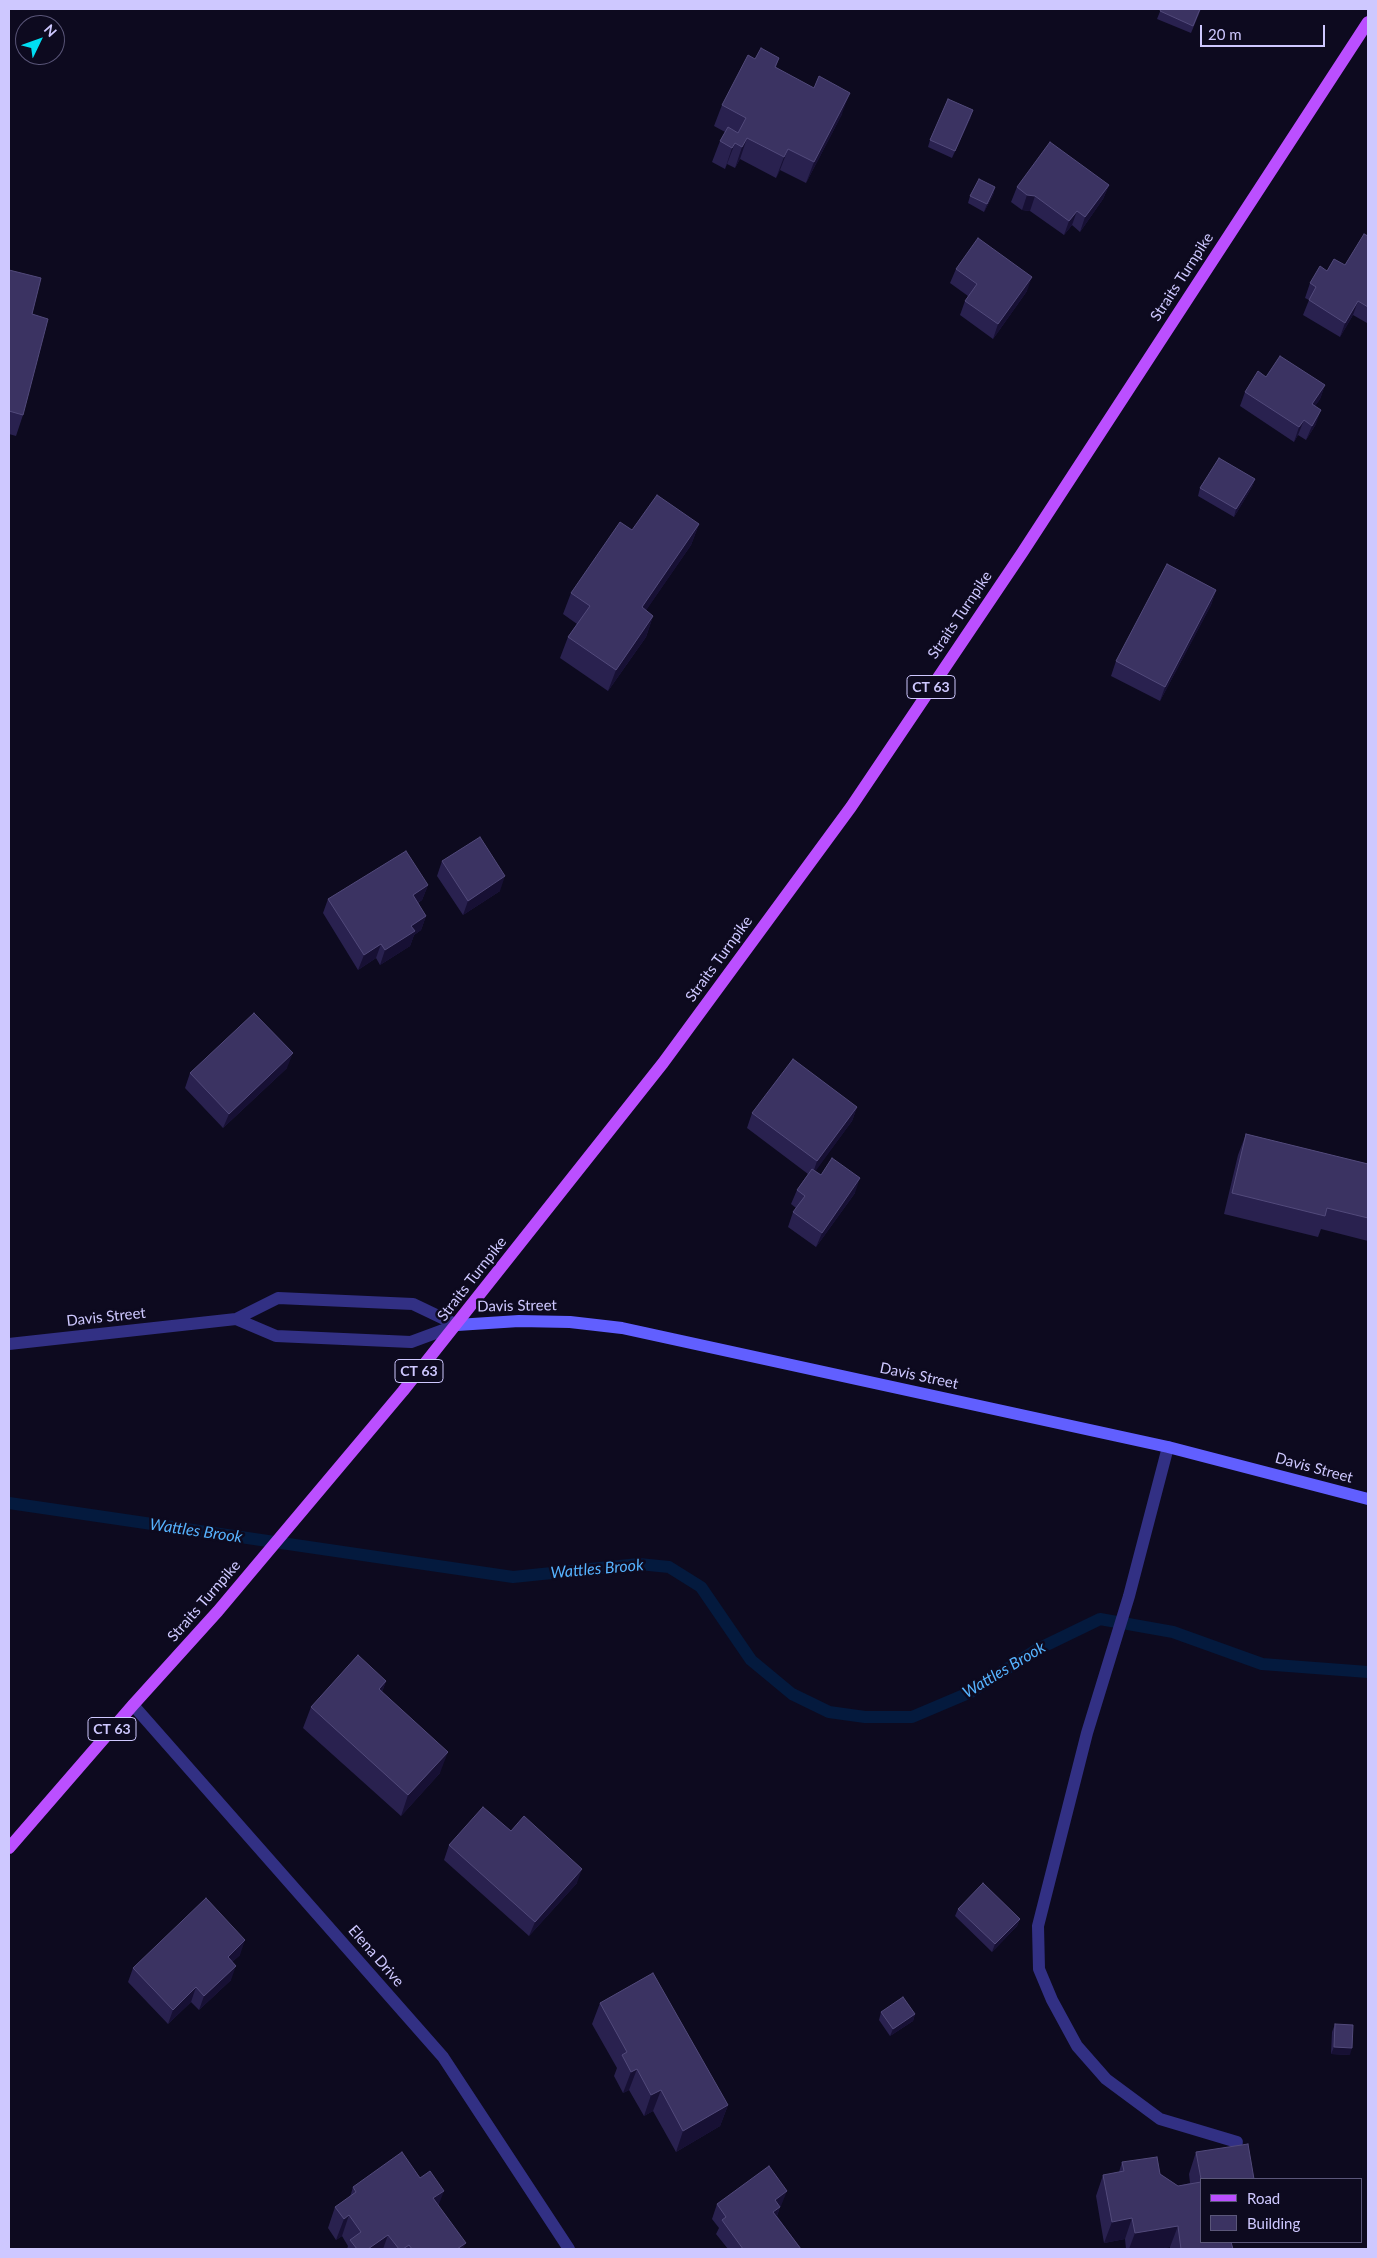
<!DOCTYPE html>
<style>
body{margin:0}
#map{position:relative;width:1377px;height:2258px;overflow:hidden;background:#0d0a1f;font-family:Lato,sans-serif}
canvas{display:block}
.frame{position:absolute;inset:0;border:10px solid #cec8ff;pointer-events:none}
.legend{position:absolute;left:1200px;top:2178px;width:162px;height:65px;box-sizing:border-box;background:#0d0a1f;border:1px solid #5a5679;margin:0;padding:6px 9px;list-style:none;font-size:15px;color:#cec8ff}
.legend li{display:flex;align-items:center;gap:10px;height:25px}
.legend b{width:25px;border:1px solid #5a5679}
.north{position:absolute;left:15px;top:15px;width:50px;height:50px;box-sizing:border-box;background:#0d0a1f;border:1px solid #5a5679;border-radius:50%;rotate:48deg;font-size:14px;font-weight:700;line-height:20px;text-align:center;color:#cec8ff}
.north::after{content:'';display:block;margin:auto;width:18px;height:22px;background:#00def3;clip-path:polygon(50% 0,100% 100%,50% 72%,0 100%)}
.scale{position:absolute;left:1200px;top:25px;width:125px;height:22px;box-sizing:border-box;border:2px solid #cec8ff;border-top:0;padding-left:6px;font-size:15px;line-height:18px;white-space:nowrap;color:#cec8ff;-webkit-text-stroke:4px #0d0a1f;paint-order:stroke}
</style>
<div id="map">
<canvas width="1377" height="2258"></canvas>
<div class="frame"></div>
<ul class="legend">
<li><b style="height:6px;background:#bb4fff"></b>Road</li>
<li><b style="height:14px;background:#3b3362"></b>Building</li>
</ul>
<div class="north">N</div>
<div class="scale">20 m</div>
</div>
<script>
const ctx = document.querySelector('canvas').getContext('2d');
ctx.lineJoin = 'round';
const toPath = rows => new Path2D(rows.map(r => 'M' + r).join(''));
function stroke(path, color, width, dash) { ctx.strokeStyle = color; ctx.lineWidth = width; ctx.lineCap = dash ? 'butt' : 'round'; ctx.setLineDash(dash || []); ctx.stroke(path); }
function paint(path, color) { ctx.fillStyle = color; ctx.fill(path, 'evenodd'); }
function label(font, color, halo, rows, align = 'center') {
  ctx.font = font + ' Lato,sans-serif'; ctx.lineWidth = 5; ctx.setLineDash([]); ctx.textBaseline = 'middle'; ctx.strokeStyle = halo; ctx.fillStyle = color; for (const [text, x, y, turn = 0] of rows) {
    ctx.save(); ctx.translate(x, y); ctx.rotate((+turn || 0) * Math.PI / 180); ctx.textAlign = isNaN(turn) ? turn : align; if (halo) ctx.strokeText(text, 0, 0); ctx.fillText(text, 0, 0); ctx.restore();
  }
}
stroke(toPath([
 [9,1503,513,1577,639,1564,669,1567,701,1587,751,1660,792,1694,829,1712,865,1717,912,1717,971,1692,1036,1650,1100,1619,1173,1632,1262,1664,1368,1672]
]), '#041a3e', 12);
stroke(toPath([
 [1168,1447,1129,1596,1087,1733,1038,1926,1039,1969,1052,2000,1077,2046,1106,2079,1160,2119,1237,2142]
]), '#323084', 12);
stroke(toPath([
 [133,1705,443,2057,569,2249]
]), '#323084', 12);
stroke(toPath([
 [236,1319,276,1336,411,1342,457,1325],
 [9,1344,236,1319,278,1298,413,1304,457,1325]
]), '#323084', 12);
stroke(toPath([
 [457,1325,519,1321,570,1322,622,1328,1168,1447,1368,1499]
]), '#615fff', 12);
stroke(toPath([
 [9,1848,133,1705,218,1611,403,1391,663,1063,851,807,1022,553,1368,22]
]), '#bb4fff', 12);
paint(toPath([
 [1161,9,1201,9,1191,33,1157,19],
 [779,58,776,67,842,114,806,183,780,170,776,178,740,159,735,168,727,164,725,169,712,162,720,141,725,132,714,126,722,105,755,59],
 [971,117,952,158,928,147,930,140],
 [1109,185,1103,199,1080,232,1072,225,1064,235,1030,211,1022,210,1011,202,1017,187],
 [995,187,993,195,984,212,968,203,970,196],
 [1368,236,1368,321,1367,323,1353,315,1340,337,1303,315,1309,300,1305,298,1310,283,1327,271,1345,265],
 [956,269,1027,291,993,339,960,315,965,301,968,296,950,283],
 [9,270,32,314,23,415,16,436,9,434],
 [1266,377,1325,385,1320,399,1315,406,1316,424,1306,440,1298,435,1294,442,1240,406,1245,392],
 [1255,479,1252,487,1234,517,1198,496,1200,488],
 [699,524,691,545,646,610,653,616,646,637,608,691,560,658,568,637,577,624,563,614,571,593,632,530],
 [1216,590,1211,605,1160,701,1111,676,1116,661],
 [442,861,500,891,463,915,437,876],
 [428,885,422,900,418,903,426,916,421,930,414,935,410,946,380,965,376,958,358,970,323,913,328,899],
 [287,1068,223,1128,185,1088,190,1073],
 [857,1107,852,1121,815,1171,821,1175,855,1193,816,1247,788,1227,793,1212,796,1208,791,1204,797,1190,808,1174,747,1128,752,1113],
 [1246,1134,1368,1164,1368,1241,1321,1229,1318,1237,1224,1214,1238,1155],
 [386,1681,382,1692,440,1773,401,1816,303,1728,311,1707],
 [511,1831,577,1883,529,1936,444,1860,449,1845],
 [958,1909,1020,1919,1017,1926,992,1952,955,1916],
 [240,1955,232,1962,231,1980,199,2010,191,2002,168,2024,128,1982,133,1968],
 [600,2003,728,2105,720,2126,676,2152,653,2111,644,2116,629,2090,623,2093,614,2076,617,2068,592,2024],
 [881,2012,915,2014,913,2021,890,2036,879,2020],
 [1335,2024,1350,2055,1331,2054,1332,2032],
 [1196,2152,1201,2179,1201,2242,1233,2249,1170,2249,1170,2247,1157,2249,1126,2249,1125,2239,1104,2243,1096,2196,1103,2175,1119,2172,1122,2162,1160,2174,1178,2186,1190,2183,1189,2174],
 [353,2187,439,2206,463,2249,347,2249,348,2246,342,2236,336,2240,328,2228,335,2207,350,2197],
 [717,2204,781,2206,780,2207,777,2216,801,2249,728,2249,716,2234,719,2228,712,2219]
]), '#29214f');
paint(toPath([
 [850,93,842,114,806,183,814,162],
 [973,110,971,117,952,158,955,151],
 [747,138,740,159,735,168,742,147],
 [735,143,727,164,725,169,732,148],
 [788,149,780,170,776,178,784,157],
 [1109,185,1103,199,1080,232,1085,217],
 [995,187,993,195,984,212,987,204],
 [1027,195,1035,196,1030,211,1022,210],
 [1077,211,1072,225,1064,235,1069,221],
 [1032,277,1027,291,993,339,998,324],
 [1358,301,1353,315,1340,337,1345,323],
 [1325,385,1320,399,1307,418,1312,404],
 [1321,410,1316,424,1306,440,1312,426],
 [1304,420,1298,435,1294,442,1299,427],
 [1255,479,1252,487,1234,517,1236,509],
 [699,524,691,545,634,628,642,607],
 [1216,590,1211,605,1160,701,1165,687],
 [653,616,646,637,608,691,616,670],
 [505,876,500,891,463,915,468,901],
 [428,885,422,900,407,909,413,895],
 [426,916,421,930,414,935,410,946,380,965,385,950,411,926],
 [381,944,376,958,358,970,364,955],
 [293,1053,287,1068,223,1128,229,1114],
 [857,1107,852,1121,812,1176,817,1161],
 [860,1178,855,1193,816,1247,822,1233],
 [386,1681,378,1702,379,1689],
 [448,1752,440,1773,401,1816,408,1795],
 [582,1869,577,1883,529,1936,535,1922],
 [1020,1919,1017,1926,992,1952,995,1944],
 [245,1940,240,1955,222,1971,228,1957],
 [236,1966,231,1980,199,2010,204,1996],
 [196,1987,191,2002,168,2024,173,2010],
 [915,2014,913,2021,890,2036,893,2029],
 [1334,2047,1352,2048,1350,2055,1331,2054],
 [637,2069,629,2090,623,2093,631,2072],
 [661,2090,653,2111,644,2116,651,2095],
 [728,2105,720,2126,676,2152,683,2131],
 [444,2191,436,2212,433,2198],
 [787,2191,781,2206,770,2214,775,2200],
 [780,2207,775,2221,773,2212],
 [349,2215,342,2236,336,2240,344,2219],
 [1132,2218,1125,2239,1104,2243,1112,2222],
 [1178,2226,1170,2247,1157,2249,1129,2249,1135,2233],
 [388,2235,383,2249,368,2249],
 [466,2243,463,2249,457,2249]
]), '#171034');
const building = toPath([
 [1161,9,1200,9,1193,26,1160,11,1161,9],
 [761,48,779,58,775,67,814,88,819,76,850,93,814,162,788,149,784,157,747,138,742,147,735,143,732,148,720,141,728,127,738,133,746,118,722,105,748,55,755,59,761,48],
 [948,99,973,110,955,151,930,140,948,99],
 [1050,142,1109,185,1085,217,1077,211,1069,221,1035,196,1027,195,1017,187,1050,142],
 [979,179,995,187,987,204,970,196,979,179],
 [1364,234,1368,236,1368,307,1358,301,1345,323,1309,300,1316,287,1310,283,1320,266,1327,271,1334,259,1345,265,1364,234],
 [978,238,1032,277,998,324,965,301,977,284,956,269,978,238],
 [9,270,41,278,32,314,48,319,23,415,9,411,9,270],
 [1280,356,1325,385,1312,404,1321,410,1312,426,1304,420,1299,427,1245,392,1258,371,1266,377,1280,356],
 [1219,458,1255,479,1236,509,1200,488,1219,458],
 [657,495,699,524,642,607,653,616,616,670,568,637,590,606,571,593,620,522,632,530,657,495],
 [1167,564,1216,590,1165,687,1116,661,1167,564],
 [480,837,505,876,468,901,442,861,480,837],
 [406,851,428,885,413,895,426,916,411,926,415,931,385,950,381,944,364,955,328,899,406,851],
 [254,1013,293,1053,229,1114,190,1073,254,1013],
 [793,1059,857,1107,817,1161,752,1113,793,1059],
 [1246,1134,1368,1164,1368,1218,1327,1208,1325,1216,1232,1193,1246,1134],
 [832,1158,860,1178,822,1233,793,1212,805,1196,797,1190,812,1169,821,1175,832,1158],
 [358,1655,386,1681,379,1689,448,1752,408,1795,311,1707,358,1655],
 [483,1807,511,1831,524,1816,582,1869,535,1922,449,1845,483,1807],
 [983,1883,1020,1919,995,1944,958,1909,983,1883],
 [206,1898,245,1940,228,1957,236,1966,204,1996,196,1987,173,2010,133,1968,206,1898],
 [653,1973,728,2105,683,2131,661,2090,651,2095,637,2069,631,2072,622,2055,627,2052,600,2003,653,1973],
 [903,1997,915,2014,893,2029,881,2012,903,1997],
 [1335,2024,1353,2025,1352,2048,1334,2047,1335,2024],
 [1248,2144,1254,2179,1201,2179,1196,2152,1248,2144],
 [402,2152,420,2178,430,2171,444,2191,433,2198,466,2243,457,2249,412,2249,409,2245,403,2249,399,2249,388,2235,368,2249,357,2249,350,2240,361,2232,349,2215,344,2219,335,2207,356,2192,353,2187,402,2152],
 [1157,2157,1160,2174,1178,2186,1201,2182,1201,2242,1231,2242,1233,2249,1181,2249,1178,2226,1135,2233,1132,2218,1112,2222,1103,2175,1124,2171,1122,2162,1157,2157],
 [769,2166,787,2191,775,2200,780,2207,773,2212,801,2249,743,2249,722,2220,726,2217,717,2204,769,2166]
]);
paint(building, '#3b3362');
stroke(building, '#524a7b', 1);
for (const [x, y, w] of [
 [931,687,48],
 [419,1371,48],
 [112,1729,48]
]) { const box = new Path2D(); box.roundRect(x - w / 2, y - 11.5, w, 23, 4); ctx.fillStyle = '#0d0a1f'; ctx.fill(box); stroke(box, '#cec8ff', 1); }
label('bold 14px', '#cec8ff', null, [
 ["CT 63",931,687],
 ["CT 63",419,1371],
 ["CT 63",112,1729]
]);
label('15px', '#cec8ff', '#0d0a1f', [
 ["Straits Turnpike",1182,277,-57],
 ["Straits Turnpike",960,615,-56],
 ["Straits Turnpike",719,959,-54],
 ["Straits Turnpike",472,1279,-52],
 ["Davis Street",517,1306,-1],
 ["Davis Street",106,1317,-6],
 ["Davis Street",919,1376,12],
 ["Davis Street",1314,1468,15],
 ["Straits Turnpike",204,1601,-49],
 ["Elena Drive",376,1956,49]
]);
label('italic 16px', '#56b3ff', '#0d0a1f', [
 ["Wattles Brook",196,1531,8],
 ["Wattles Brook",597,1569,-5],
 ["Wattles Brook",1004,1670,-31]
]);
</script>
